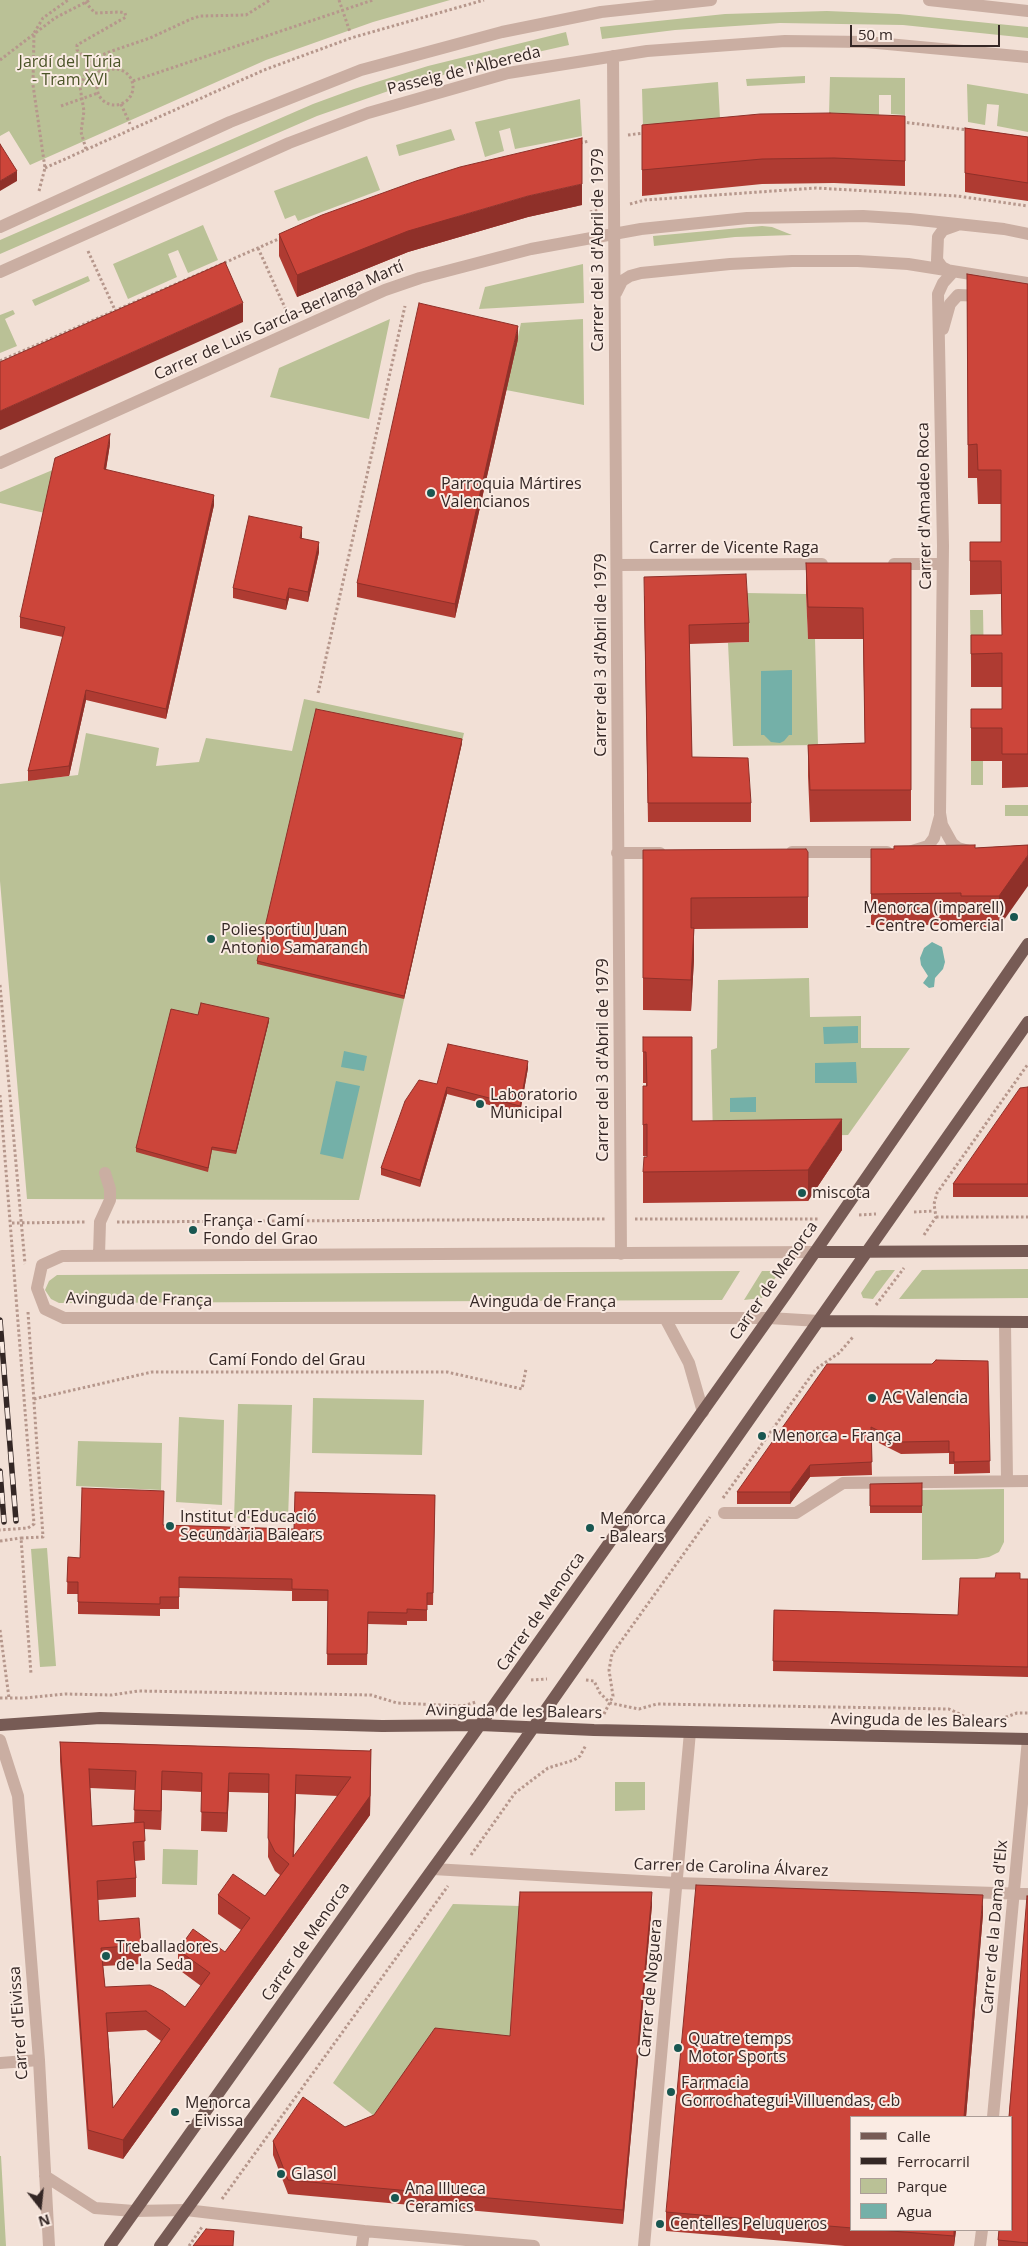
<!DOCTYPE html>
<meta charset="utf-8">
<style>
body{margin:0}
#map{position:relative;width:1028px;height:2246px;overflow:hidden;background:#f2e0d6;font-family:"Open Sans",sans-serif}
canvas{display:block}
.legend{position:absolute;left:850px;top:2116px;width:162px;height:115px;box-sizing:border-box;background:#faebe3;border:1px solid #ab9d97;margin:0;padding:6px 9px;list-style:none;font-size:15px;color:#342725}
.legend li{display:flex;align-items:center;gap:10px;height:25px}
.legend b{width:25px;border:1px solid #ab9d97}
.north{position:absolute;left:15px;top:2181px;width:50px;height:50px;-webkit-text-stroke:4px #faebe3;paint-order:stroke;rotate:164deg;font-size:14px;font-weight:700;line-height:20px;text-align:center;color:#342725}
.north::after{content:'';display:block;margin:auto;width:18px;height:22px;background:#342725;clip-path:polygon(50% 0,100% 100%,50% 72%,0 100%)}
.scale{position:absolute;left:850px;top:25px;width:150px;height:22px;box-sizing:border-box;border:2px solid #342725;border-top:0;padding-left:6px;font-size:15px;line-height:18px;white-space:nowrap;color:#342725;-webkit-text-stroke:4px #faebe3;paint-order:stroke}
</style>
<div id="map">
<canvas width="1028" height="2246"></canvas>
<ul class="legend">
<li><b style="height:6px;background:#775b55"></b>Calle</li>
<li><b style="height:6px;background:#342725"></b>Ferrocarril</li>
<li><b style="height:14px;background:#bac196"></b>Parque</li>
<li><b style="height:14px;background:#74b0a8"></b>Agua</li>
</ul>
<div class="north">N</div>
<div class="scale">50 m</div>
</div>
<script>
const ctx = document.querySelector('canvas').getContext('2d');
ctx.lineJoin = 'round';
function paint(path, color) { ctx.fillStyle = color; ctx.fill(path, 'evenodd'); }
const toPath = rows => new Path2D(rows.map(r => 'M' + r).join(''));
function stroke(path, color, width, dash) { ctx.strokeStyle = color; ctx.lineWidth = width; ctx.lineCap = dash ? 'butt' : 'round'; ctx.setLineDash(dash || []); ctx.stroke(path); }
function label(font, color, halo, rows, align = 'center') {
  ctx.font = font + ' "Open Sans",sans-serif'; ctx.lineWidth = 4; ctx.setLineDash([]); ctx.textBaseline = 'middle'; ctx.strokeStyle = halo; ctx.fillStyle = color; for (const [text, x, y, turn = 0] of rows) {
    ctx.save(); ctx.translate(x, y); ctx.rotate((+turn || 0) * Math.PI / 180); ctx.textAlign = isNaN(turn) ? turn : align; if (halo) ctx.strokeText(text, 0, 0); ctx.fillText(text, 0, 0); ctx.restore();
  }
}
paint(toPath([
 [0,0,450,0,373,22,266,60,30,165,9,131,0,136],
 [827,11,899,14,1028,27,1028,38,903,25,780,23,675,30,602,39,600,27,725,14],
 [566,32,569,45,471,67,397,88,317,116,0,254,0,240,313,104,354,89,428,66],
 [805,76,805,83,747,86,746,79],
 [830,77,905,78,905,115,891,114,891,95,879,95,879,116,829,115],
 [718,82,720,119,643,127,642,89],
 [967,84,1028,94,1028,132,997,126,999,105,987,104,985,125,968,122],
 [580,99,582,136,515,149,510,128,499,131,504,151,485,157,475,122],
 [451,129,455,140,399,156,396,145],
 [367,156,380,190,298,221,295,215,285,219,274,191],
 [203,225,218,260,188,273,178,250,168,254,177,277,128,299,113,264],
 [762,226,772,227,792,235,735,237,654,246,653,236],
 [583,264,584,303,479,309,485,287],
 [88,276,90,281,35,306,32,300],
 [13,310,15,314,5,319,17,346,0,353,0,315],
 [390,319,369,419,270,397,279,368],
 [583,319,584,405,506,390,521,323],
 [55,469,45,513,0,503,0,492],
 [746,593,806,594,808,638,815,639,818,745,733,746,728,643,749,642],
 [970,610,983,610,984,669,971,669],
 [304,699,464,733,359,1200,27,1199,0,881,0,784,78,775,86,733,159,748,156,766,199,762,206,738,292,751],
 [971,761,983,761,983,785,971,785],
 [1005,805,1028,805,1028,816,1005,816],
 [809,978,810,1017,861,1016,861,1048,910,1048,848,1135,713,1138,711,1050,717,1048,718,980],
 [1028,1269,1028,1298,899,1299,922,1270],
 [882,1270,895,1270,873,1299,863,1298,861,1293,876,1271],
 [740,1271,722,1300,59,1303,51,1299,45,1290,49,1281,57,1275],
 [762,1271,773,1271,776,1277,762,1298,744,1300],
 [313,1398,424,1400,422,1455,312,1453],
 [238,1404,292,1405,288,1519,234,1518],
 [179,1417,224,1420,222,1505,176,1502],
 [78,1441,162,1443,161,1490,76,1486],
 [1004,1489,1004,1542,999,1552,989,1557,977,1559,922,1560,922,1490],
 [47,1548,56,1666,40,1667,31,1549],
 [615,1782,645,1782,645,1810,615,1811],
 [163,1849,198,1850,197,1885,162,1884],
 [453,1904,520,1906,510,2042,429,2044,374,2116,333,2083],
 [0,2156,1,2156,6,2246,0,2246]
]), '#bac196');
paint(toPath([
 [792,670,792,735,789,735,784,741,780,743,771,742,764,735,761,735,761,671],
 [932,942,942,947,945,962,943,969,935,978,934,987,929,988,923,983,928,976,921,965,920,958,924,948],
 [858,1026,858,1043,824,1044,823,1027],
 [344,1051,367,1056,364,1071,341,1067],
 [856,1062,857,1083,815,1083,815,1063],
 [336,1081,360,1086,343,1159,320,1154],
 [756,1097,756,1112,730,1112,730,1098]
]), '#74b0a8');
stroke(toPath([
 [339,0,350,32],
 [85,2,95,13,120,12,125,13,126,17,77,45,77,50,102,74],
 [0,60,55,18,90,0],
 '97 87a18 18 0 1 1 36 0a18 18 0 1 1-36 0Z',
 [133,81,373,0],
 [121,104,130,124],
 [61,106,98,93],
 [902,122,968,130],
 [628,135,644,133],
 [580,143,589,141],
 [86,149,81,132,84,111,80,87,90,63,106,53,150,38,191,19,200,16,246,15,270,0],
 [45,168,264,70,351,38,484,0],
 [39,191,45,168,33,85,34,33,43,18,68,0],
 [630,204,645,200,816,188,957,196,1028,206],
 [590,212,599,210],
 [258,248,286,310],
 [88,251,115,310],
 [0,361,281,238],
 [318,693,405,306],
 [0,985,25,1264],
 [0,1095,34,1524,28,1528,0,1530],
 [914,1212,934,1211],
 [859,1215,876,1214],
 [936,1217,1028,1217],
 [635,1219,818,1219],
 [117,1222,606,1219],
 [12,1223,86,1222],
 [924,1235,936,1217,934,1204,937,1193,1028,1064],
 [876,1305,904,1268],
 [28,1312,43,1537,21,1538,31,1674],
 [34,1399,152,1372,447,1372,522,1389,526,1369],
 [723,1498,816,1369,839,1353,853,1337],
 [0,1541,21,1538],
 [0,1630,9,1698],
 [531,1680,547,1679],
 [586,1680,594,1681,600,1693,610,1703,639,1709,657,1704,949,1709,968,1718,985,1719,1001,1719,1017,1713,1028,1713],
 [0,1698,25,1698,65,1694,112,1695,138,1691,371,1695,397,1703,463,1706,476,1702],
 [604,1714,613,1696,609,1670,612,1654,710,1517],
 [471,1855,515,1793,548,1768,574,1760,580,1756,586,1745],
 [222,2199,448,1886],
 [189,2246,202,2227]
]), '#b6978c', 3, [2.5, 2.5]);
stroke(toPath([
 [929,0,1028,11],
 [613,56,621,1254],
 [0,227,230,122,361,70,502,32,601,12,711,0],
 [948,270,942,267,937,260,938,237,943,230,957,225],
 [0,272,289,143,368,113,508,73,647,51,785,41,866,42,1028,57],
 [953,272,943,283,938,294,943,546,940,813,942,825,952,843,958,848,969,851],
 [616,293,622,281,630,276,641,273,730,264,792,261,858,261,908,264,1028,283],
 [943,329,950,304,958,295,982,296],
 [0,463,385,290,420,278,531,249,641,229,747,218,863,216,910,219,1004,229,1028,234],
 [894,564,942,564],
 [617,565,822,564],
 [912,851,928,846,934,838,940,816],
 [792,852,887,852],
 [617,853,660,853],
 [815,1252,62,1256,42,1265,37,1288,45,1309,64,1318,769,1318,819,1321],
 [99,1255,100,1222,110,1200,110,1189,105,1173],
 [665,1318,689,1363,703,1412],
 [1005,1323,1007,1481],
 [724,1513,796,1513,843,1483,1028,1481],
 [0,1740,18,1796,39,2060,49,2246],
 [433,1869,676,1883,1028,1894],
 [0,2063,39,2060],
 [993,2117,1028,1739],
 [45,2176,95,2208,134,2211,186,2210,364,2231,534,2246],
 [362,2246,364,2231],
 [644,2246,690,1732],
 [980,2246,982,2230]
]), '#caaea2', 12);
stroke(toPath([
 [815,1252,1028,1251],
 [819,1321,1028,1322],
 [0,1725,100,1718,382,1726,480,1725,594,1730,1028,1739],
 [110,2246,786,1294,1028,944],
 [160,2246,479,1805,1028,1022]
]), '#775b55', 12);
const rail = toPath([
 [0,1320,16,1521],
 [0,1471,4,1522]
]);
stroke(rail, '#342725', 5.5);
stroke(rail, '#faebe3', 4, [11]);
paint(toPath([
 [905,116,905,186,834,183,762,184,642,196,642,125],
 [965,128,1028,137,1028,201,965,192],
 [582,205,528,217,408,252,297,297,279,256,279,234],
 [967,274,1028,284,1028,787,1002,788,1002,761,971,761,971,709,1002,709,1002,687,971,687,971,635,1002,635,1001,594,970,595,970,542,1001,542,1001,504,978,504,977,478,968,478],
 [518,339,455,618,357,597,357,583],
 [110,444,106,470,214,505,166,719,86,700,69,776,28,781,28,771,63,637,20,628,20,617],
 [302,538,319,552,308,602,289,598,286,610,233,598,233,588],
 [806,563,911,563,911,821,810,822,808,776,808,745,865,743,863,639,808,639,806,594],
 [644,596,749,623,749,642,689,644,692,757,751,803,751,822,648,822],
 [462,743,404,999,257,964,257,961],
 [1028,845,999,927,961,927,961,925,871,925,871,849,975,848],
 [643,850,808,852,808,928,694,929,694,959,691,1011,643,1010],
 [198,1015,269,1021,236,1154,212,1150,208,1172,136,1152,136,1148],
 [643,1037,692,1121,842,1150,808,1201,643,1203,643,1172,647,1157,647,1156,643,1156,643,1086,646,1086,646,1083,643,1083],
 [528,1068,520,1113,447,1094,420,1187,381,1175,381,1168,437,1084],
 [1028,1087,1028,1197,953,1197,953,1184],
 [988,1361,990,1473,954,1474,954,1464,949,1464,949,1453,901,1454,871,1439,872,1475,810,1477,790,1504,737,1504,737,1492,932,1364],
 [922,1483,922,1513,870,1513,870,1484],
 [435,1495,433,1605,427,1605,427,1621,407,1621,407,1625,368,1624,367,1665,327,1665,328,1601,292,1601,292,1591,179,1588,179,1609,160,1609,160,1616,78,1614,78,1594,67,1594,68,1557,80,1558,163,1525,294,1529],
 [1020,1579,1028,1579,1028,1677,773,1671,774,1610,958,1615],
 [60,1742,370,1751,371,1768,370,1815,123,2159,88,2149,60,1761],
 [90,1788,135,1790,134,1823,92,1826],
 [162,1790,202,1792,201,1831,227,1832,229,1792,269,1793,268,1857,275,1871,280,1875,265,1896,218,1895,218,1914,241,1930,225,1952,178,1950,178,1969,201,1986,185,2007,105,1987,103,1966,141,1964,141,1945,99,1921,98,1900,136,1897,136,1878,135,1861,145,1860,144,1829,161,1830],
 [296,1794,338,1796,294,1857],
 [146,2030,161,2041,113,2108,108,2032],
 [1028,1896,1028,2246,998,2246,998,2240],
 [652,1905,623,2224,288,2194,273,2155,273,2141,345,2127,374,2115,510,2036],
 [983,1914,966,2117,852,2117,852,2230,956,2230,954,2246,845,2246,666,2231,666,2212]
]), '#af3b32');
paint(toPath([
 [17,171,17,181,0,191,0,181],
 [582,184,582,205,528,217,408,252,297,297,297,275,408,231,528,196],
 [243,303,243,322,0,430,0,411],
 [518,326,518,339,455,618,455,604],
 [110,434,110,444,104,480,104,469],
 [214,495,214,505,166,719,166,709],
 [302,527,302,537,300,548,300,538],
 [319,542,319,552,308,602,308,592],
 [289,588,289,598,286,610,286,600],
 [86,690,86,700,69,776,69,766],
 [462,739,462,743,404,999,404,996],
 [1028,855,1028,886,999,927,999,896],
 [694,928,694,959,691,1011,691,980],
 [269,1018,269,1021,236,1154,236,1151],
 [528,1061,528,1068,520,1113,520,1106],
 [447,1087,447,1094,420,1187,420,1180],
 [842,1119,842,1150,808,1201,808,1170],
 [810,1465,810,1477,790,1504,790,1492],
 [371,1749,370,1815,123,2159,123,2140],
 [162,1771,162,1790,161,1830,161,1811],
 [229,1773,229,1792,227,1832,227,1813],
 [296,1775,296,1794,293,1876,293,1857],
 [652,1892,652,1905,623,2224,623,2210],
 [983,1895,983,1914,966,2117,964,2117],
 [954,2230,956,2230,954,2246]
]), '#8f3029');
const building = toPath([
 [830,113,905,116,905,161,834,158,762,159,642,170,642,125,760,114,830,113],
 [965,128,1028,137,1028,183,965,173,965,128],
 [582,138,582,184,528,196,408,231,297,275,279,234,322,215,416,181,460,167,582,138],
 [0,144,17,171,0,181,0,144],
 [225,262,243,303,0,411,0,362,225,262],
 [967,274,1028,284,1028,754,1002,754,1002,728,971,728,971,709,1002,709,1002,653,971,654,971,635,1002,635,1001,561,970,561,970,542,1001,542,1001,470,978,470,977,444,968,445,967,274],
 [419,303,518,326,455,604,357,583,419,303],
 [110,434,104,469,214,495,166,709,86,690,69,766,28,771,65,627,20,617,55,458,110,434],
 [249,516,302,527,300,538,319,542,308,592,289,588,286,600,233,588,249,516],
 [806,563,911,563,911,790,810,790,808,745,865,743,863,608,808,607,806,563],
 [746,574,749,623,689,625,692,757,748,758,751,803,648,803,644,577,746,574],
 [316,709,462,739,404,996,257,961,316,709],
 [975,845,975,848,1028,845,1028,855,999,896,961,896,961,893,871,894,871,849,894,849,894,846,975,845],
 [806,849,808,852,808,897,691,898,691,928,694,928,691,980,643,978,643,850,806,849],
 [201,1003,269,1018,236,1151,212,1147,208,1168,136,1148,171,1009,198,1015,201,1003],
 [643,1037,692,1037,692,1121,842,1119,808,1170,643,1172,644,1157,647,1157,647,1124,643,1125,643,1086,647,1086,646,1052,643,1052,643,1037],
 [448,1044,528,1061,520,1106,447,1087,420,1180,381,1168,405,1101,419,1080,437,1084,448,1044],
 [1028,1087,1028,1184,953,1184,1020,1088,1028,1087],
 [936,1360,988,1361,990,1461,954,1462,954,1452,949,1452,949,1441,901,1442,871,1427,872,1462,810,1465,790,1492,737,1492,827,1364,932,1364,936,1360],
 [922,1483,922,1506,870,1506,870,1484,922,1483],
 [82,1488,164,1491,163,1525,294,1529,295,1492,435,1495,433,1593,427,1593,427,1610,407,1609,407,1613,368,1612,367,1654,327,1654,328,1590,292,1589,292,1579,179,1577,179,1597,160,1597,160,1604,78,1602,78,1582,67,1582,68,1557,80,1558,82,1488],
 [996,1573,1020,1573,1020,1579,1028,1579,1028,1667,773,1661,774,1610,958,1615,960,1578,995,1578,996,1573],
 [60,1742,370,1751,371,1749,370,1796,123,2140,88,2130,60,1742],
 [89,1769,136,1771,134,1810,161,1811,162,1771,202,1773,201,1812,227,1813,229,1773,269,1774,268,1838,275,1852,289,1864,265,1896,233,1874,218,1895,250,1918,225,1952,193,1929,178,1950,210,1973,185,2007,163,1991,150,1985,105,1987,101,1948,141,1945,139,1918,99,1921,97,1881,136,1878,133,1842,145,1841,144,1822,92,1826,89,1769],
 [296,1775,351,1777,293,1857,296,1775],
 [146,2011,170,2029,113,2108,106,2013,146,2011],
 [696,1885,983,1895,964,2117,852,2117,852,2228,666,2212,696,1885],
 [520,1892,652,1892,623,2210,288,2180,273,2141,303,2097,345,2127,374,2115,435,2028,510,2036,520,1892],
 [1027,1896,1028,1896,1028,2243,998,2240,999,2230,1012,2230,1012,2117,1009,2117,1027,1896],
 [206,2229,234,2231,233,2246,193,2246,206,2229],
 [879,2230,954,2230,954,2236,879,2230]
]);
paint(building, '#cc453a');
stroke(building, '#8f3029', 1);
for (const [x, y, r, color] of [
 [431,493,5,"#195751"],
 [1014,917,5,"#195751"],
 [211,939,5,"#195751"],
 [480,1104,5,"#195751"],
 [802,1193,5,"#195751"],
 [193,1230,5,"#195751"],
 [872,1398,5,"#195751"],
 [762,1436,5,"#195751"],
 [170,1526,5,"#195751"],
 [590,1528,5,"#195751"],
 [106,1956,5,"#195751"],
 [678,2048,5,"#195751"],
 [671,2092,5,"#195751"],
 [175,2112,5,"#195751"],
 [281,2174,5,"#195751"],
 [395,2198,5,"#195751"],
 [660,2224,5,"#195751"]
]) { const dot = new Path2D(); dot.arc(x, y, r, 0, 2 * Math.PI); ctx.fillStyle = color; ctx.fill(dot); stroke(dot, '#faebe3', 2); }
label('16px', '#4b5428', '#faebe3', [
 ["Jardí del Túria",70,62],
 ["- Tram XVI",70,80]
]);
label('16px', '#342725', '#faebe3', [
 ["Passeig de l'Albereda",464,71,-14],
 ["Carrer del 3 d'Abril de 1979",598,250,-90],
 ["Carrer de Luis García-Berlanga Martí",279,321,-24],
 ["Carrer d'Amadeo Roca",925,506,-91],
 ["Carrer de Vicente Raga",734,548],
 ["Carrer del 3 d'Abril de 1979",601,655,-90],
 ["Carrer del 3 d'Abril de 1979",603,1060,-90],
 ["Carrer de Menorca",774,1281,-55],
 ["Avinguda de França",139,1300,1],
 ["Avinguda de França",543,1302],
 ["Camí Fondo del Grau",287,1360],
 ["Carrer de Menorca",541,1612,-55],
 ["Avinguda de les Balears",514,1712,1],
 ["Avinguda de les Balears",919,1721,1],
 ["Carrer de Carolina Álvarez",731,1868,2],
 ["Carrer de la Dama d'Elx",995,1927,-85],
 ["Carrer de Menorca",306,1942,-55],
 ["Carrer de Noguera",651,1988,-85],
 ["Carrer d'Eivissa",19,2023,-94]
]);
label('16px', '#342725', '#faebe3', [
 ["Parroquia Mártires",441,484],
 ["Valencianos",441,502],
 ["Menorca (imparell)",1004,908,"right"],
 ["- Centre Comercial",1004,926,"right"],
 ["Poliesportiu Juan",221,930],
 ["Antonio Samaranch",221,948],
 ["Laboratorio",490,1095],
 ["Municipal",490,1113],
 ["miscota",812,1193],
 ["França - Camí",203,1221],
 ["Fondo del Grao",203,1239],
 ["AC Valencia",882,1398],
 ["Menorca - França",772,1436],
 ["Institut d'Educació",180,1517],
 ["Secundària Balears",180,1535],
 ["Menorca",600,1519],
 ["- Balears",600,1537],
 ["Treballadores",116,1947],
 ["de la Seda",116,1965],
 ["Quatre temps",688,2039],
 ["Motor Sports",688,2057],
 ["Farmacia",681,2083],
 ["Gorrochategui-Villuendas, c.b",681,2101],
 ["Menorca",185,2103],
 ["- Eivissa",185,2121],
 ["Glasol",291,2174],
 ["Ana Illueca",405,2189],
 ["Ceramics",405,2207],
 ["Centelles Peluqueros",670,2224]
], 'left');
</script>
